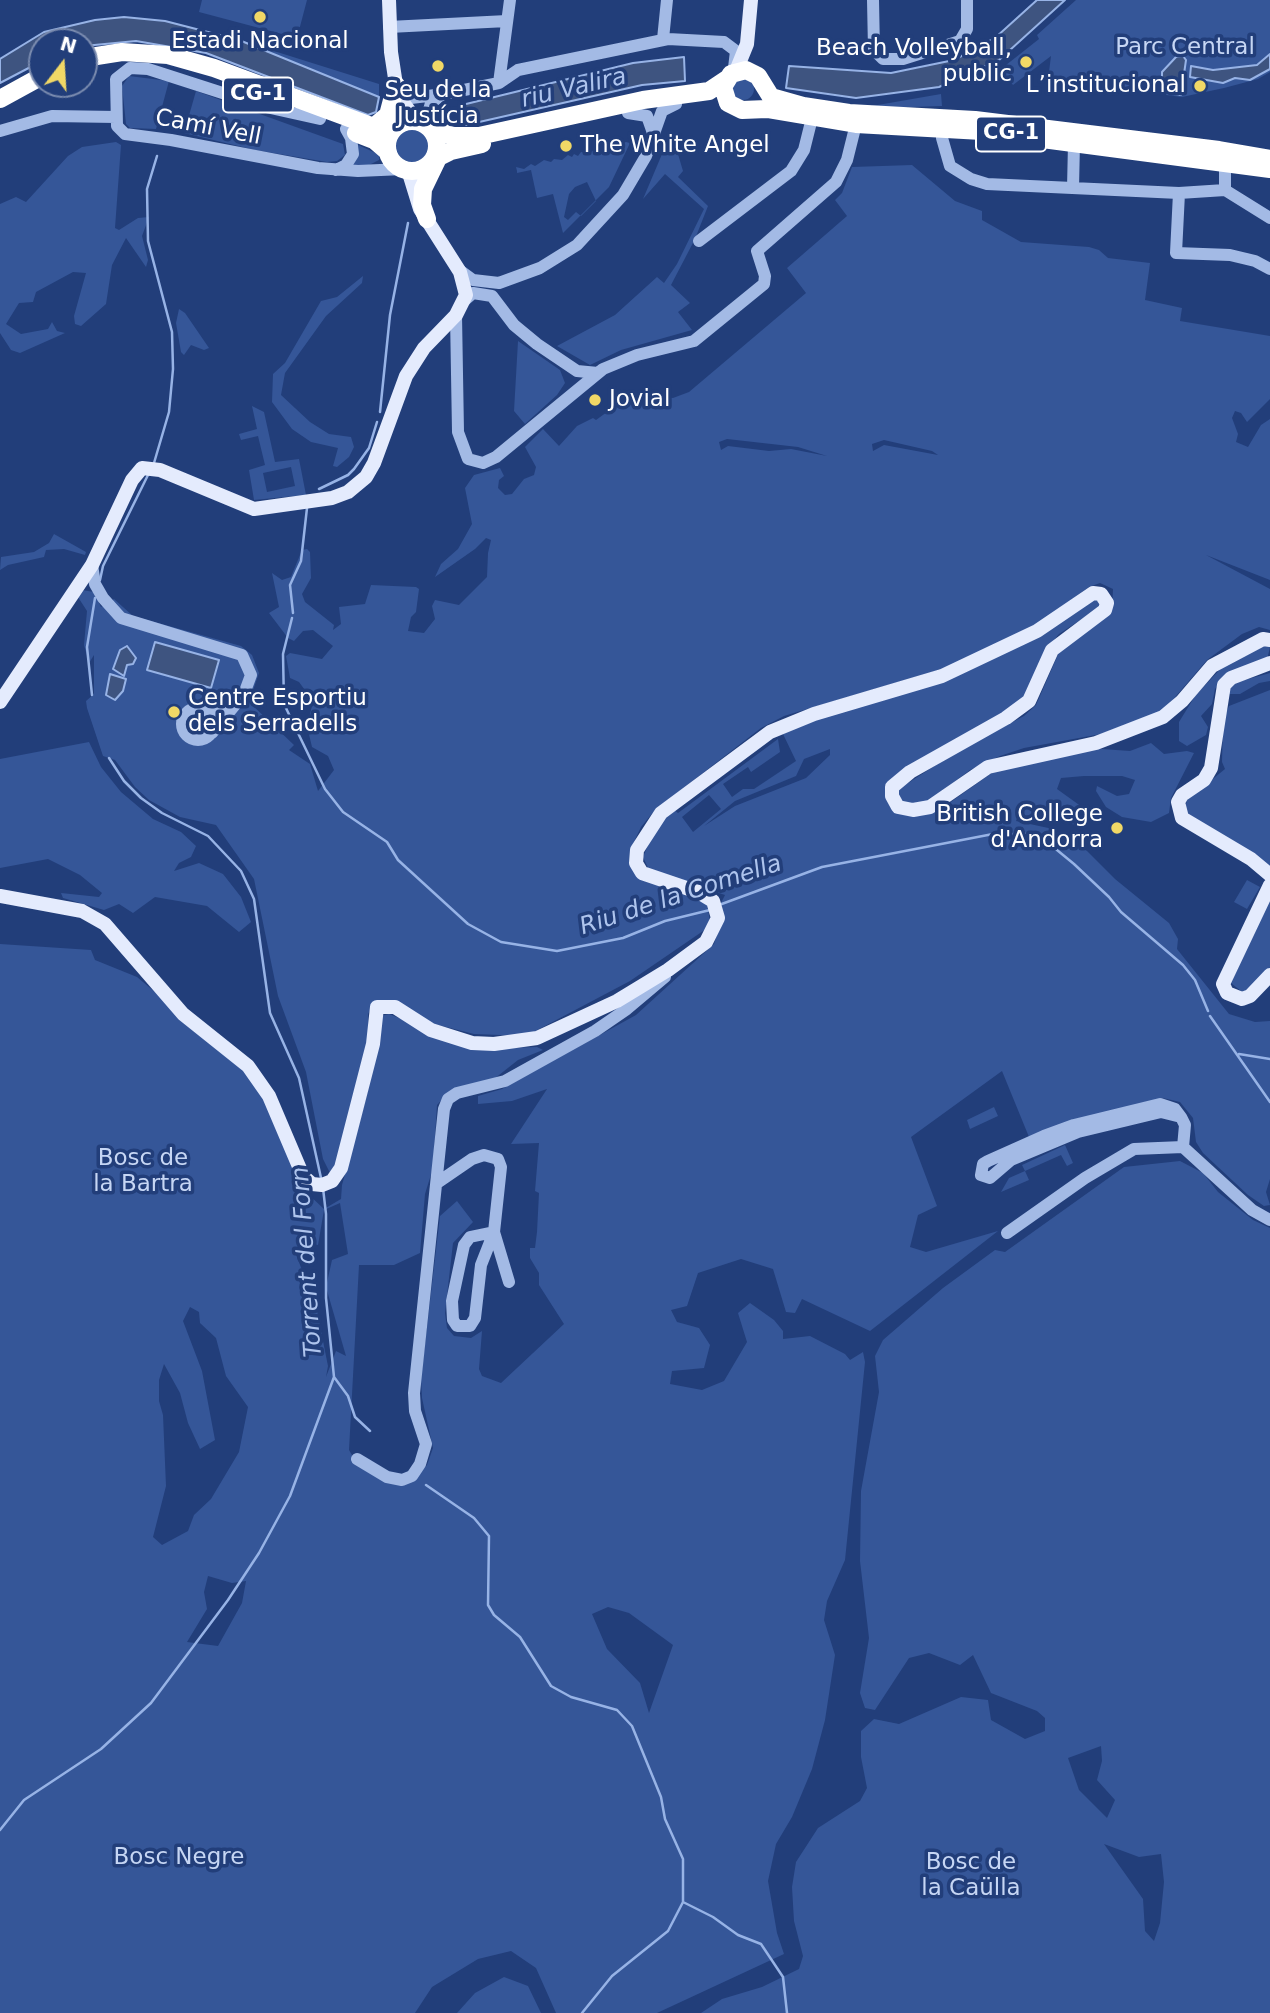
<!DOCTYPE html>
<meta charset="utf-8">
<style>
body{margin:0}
#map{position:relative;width:1270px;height:2013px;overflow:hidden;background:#223e7a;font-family:"DejaVu Sans",sans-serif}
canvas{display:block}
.north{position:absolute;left:28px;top:28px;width:70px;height:70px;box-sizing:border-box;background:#223e7a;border:2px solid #7a8baf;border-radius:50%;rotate:17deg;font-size:19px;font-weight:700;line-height:28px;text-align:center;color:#fff}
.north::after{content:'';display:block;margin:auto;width:24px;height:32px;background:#f1d866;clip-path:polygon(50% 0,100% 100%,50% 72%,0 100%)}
</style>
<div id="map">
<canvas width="1270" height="2013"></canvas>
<div class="north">N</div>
</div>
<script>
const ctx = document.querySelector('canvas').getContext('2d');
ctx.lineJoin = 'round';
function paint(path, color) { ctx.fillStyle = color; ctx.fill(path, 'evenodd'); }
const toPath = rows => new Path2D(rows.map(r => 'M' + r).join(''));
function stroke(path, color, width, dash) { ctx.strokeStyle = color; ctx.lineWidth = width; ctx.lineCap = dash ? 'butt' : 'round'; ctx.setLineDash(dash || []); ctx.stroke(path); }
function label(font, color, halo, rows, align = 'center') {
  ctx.font = font + ' "DejaVu Sans",sans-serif'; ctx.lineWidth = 7; ctx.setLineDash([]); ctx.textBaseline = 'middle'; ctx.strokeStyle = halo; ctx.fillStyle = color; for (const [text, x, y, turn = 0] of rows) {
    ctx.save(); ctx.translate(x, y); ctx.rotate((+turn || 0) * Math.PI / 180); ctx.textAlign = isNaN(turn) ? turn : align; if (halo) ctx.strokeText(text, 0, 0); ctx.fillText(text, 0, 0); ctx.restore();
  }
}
paint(toPath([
 [202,0,307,0,297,38,199,12],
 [1076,0,1270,0,1270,72,1258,79,1224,88,1182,97,1048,80,1051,56,1013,85,1001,69,1039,39,1037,35],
 [239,40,379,84,379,97,289,60],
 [129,76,169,81,156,129,130,128,126,124,122,86],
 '732 89a11 11 0 1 1 22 0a11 11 0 1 1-22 0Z',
 [196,91,343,144,345,155,337,161,327,162,255,150,184,133],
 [941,94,942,106,883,108,872,106],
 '392 145a19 19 0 1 1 38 0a19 19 0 1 1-38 0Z',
 [668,140,675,144,683,171,678,177,708,206,695,239,671,285,690,303,678,312,692,330,621,350,590,365,557,346,615,315,657,277,664,283,677,264,704,209,665,174,643,199],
 [116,142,121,145,115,228,119,230,138,218,149,217,142,236,148,260,146,267,126,238,112,265,106,304,81,326,75,324,74,316,86,273,73,272,36,292,33,302,19,303,6,324,21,334,48,329,52,322,57,331,65,333,20,353,11,350,0,333,0,204,16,197,26,202,68,156,82,147],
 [626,142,630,143,609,187,563,233,553,194,537,198,531,170,517,173,517,171,516,167,524,169,531,164,535,166,544,160,551,162,554,159,562,160,568,155,572,157,574,154,578,156,581,152,589,153,596,149,599,151,606,147,609,149],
 [587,182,596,201,581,216,576,212,568,220,564,217,569,194,575,187],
 [356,144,380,155,379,160,367,166,350,166],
 [912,165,955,201,982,211,982,220,1021,242,1089,247,1099,250,1108,258,1150,263,1145,300,1182,308,1180,321,1270,336,1270,399,1247,422,1241,413,1235,411,1232,418,1238,434,1236,442,1248,447,1261,425,1270,419,1270,580,1206,555,1270,589,1270,630,1259,627,1242,634,1207,660,1164,710,1101,734,1024,748,1000,756,970,770,925,804,902,804,897,790,966,746,1024,716,1036,705,1060,650,1112,611,1113,589,1100,583,1089,587,1037,624,948,667,784,716,761,728,655,810,641,827,631,848,637,876,707,904,710,921,706,929,630,981,526,1036,474,1034,434,1024,404,1008,373,1006,368,1014,369,1040,332,1177,323,1159,306,1072,278,996,254,879,216,825,180,817,149,800,135,787,115,760,103,756,87,708,86,701,94,694,94,655,89,663,84,645,87,611,76,594,82,590,94,592,101,607,114,599,133,616,241,646,252,655,259,673,249,702,294,745,289,750,310,764,318,791,334,770,328,756,312,747,307,726,312,706,310,697,299,682,290,678,286,656,290,653,322,659,333,646,313,630,303,631,294,641,288,638,269,613,279,607,272,573,282,580,291,577,302,550,307,549,310,552,311,578,302,594,305,602,334,625,333,630,341,624,339,607,365,604,371,585,416,587,419,589,416,612,411,617,408,631,424,633,435,619,432,606,435,600,459,605,487,577,488,553,491,540,486,538,475,549,435,577,441,564,458,549,472,524,465,488,474,475,500,468,504,476,499,480,498,488,505,495,512,494,524,479,534,475,536,467,525,447,543,429,559,446,577,426,593,418,596,420,625,399,650,395,673,398,689,392,806,293,787,268,847,216,835,200,842,193,852,167],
 [727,439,798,447,827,456,791,449,769,451,728,446,721,450,719,442],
 [884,440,932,451,938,455,884,445,873,451,872,444],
 [363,276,362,283,326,316,285,373,281,395,310,422,329,434,351,437,354,447,349,457,337,467,333,466,338,448,311,442,292,429,272,402,273,374,285,363,321,301,337,297],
 [179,309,185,313,209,348,204,350,191,345,184,355,181,352,176,323],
 [518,341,560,370,565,383,557,395,525,424,514,411],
 [252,406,264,412,275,462,299,459,306,495,254,500,249,470,265,465,258,436,241,440,239,434,257,429],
 [291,467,295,486,267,492,263,473],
 [54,534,86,552,85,555,64,549,46,550,44,557,8,565,0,570,1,557,34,552,49,543],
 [1100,599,1100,607,1059,634,1049,646,1024,698,887,795,923,814,938,811,996,770,1067,753,1102,749,1130,751,1151,743,1164,754,1187,751,1194,753,1171,798,1169,813,1151,822,1122,817,1106,807,1096,791,1097,786,1117,796,1129,794,1135,780,1122,776,1084,776,1061,778,1057,789,1082,807,1082,814,1076,825,1036,815,1018,816,1016,821,1053,829,1087,851,1115,879,1169,923,1178,939,1177,949,1229,1014,1255,1022,1270,1021,1270,1179,1266,1192,1270,1205,1264,1206,1248,1195,1203,1153,1196,1142,1193,1118,1180,1102,1163,1098,1029,1137,1002,1071,911,1137,937,1206,918,1215,910,1247,926,1252,998,1231,870,1331,802,1299,795,1313,786,1312,773,1269,741,1259,698,1273,687,1306,671,1310,677,1322,699,1328,710,1345,704,1368,672,1371,670,1384,702,1390,724,1381,747,1342,738,1313,750,1303,774,1320,783,1331,783,1339,810,1336,845,1354,850,1360,863,1352,865,1362,845,1560,827,1601,824,1620,835,1655,825,1720,812,1769,792,1817,776,1844,768,1881,777,1933,784,1954,657,2013,556,2013,536,1968,511,1951,478,1959,432,1987,415,2013,0,2013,0,944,91,950,95,960,137,977,167,1002,250,1074,264,1095,308,1194,324,1209,341,1199,342,1185,367,1095,381,1016,389,1014,476,1049,537,1047,543,1050,518,1060,494,1079,450,1091,437,1105,433,1168,425,1194,420,1253,394,1265,359,1265,349,1450,359,1467,412,1482,427,1465,433,1448,422,1398,421,1378,440,1216,457,1201,473,1222,453,1243,445,1313,447,1328,454,1336,471,1338,482,1331,479,1369,482,1376,501,1383,564,1324,539,1285,539,1273,530,1258,530,1248,535,1248,537,1232,539,1193,535,1191,539,1143,511,1144,547,1089,512,1101,478,1104,478,1096,502,1089,636,1015,714,944,723,916,721,903,725,895,649,870,643,857,654,831,673,809,678,813,778,739,780,752,751,772,748,767,723,784,732,797,743,789,754,789,796,761,783,734,814,720,941,682,1092,600],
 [830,749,830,755,806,778,735,806,704,826,735,801,796,776,804,759],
 [709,795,721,809,693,832,682,817],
 [340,1203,348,1254,332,1260,326,1287,346,1356,336,1351,326,1377,328,1366,316,1306,295,1252,300,1242,318,1245,324,1210],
 [190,1307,199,1312,200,1323,216,1338,226,1376,248,1407,239,1452,211,1499,194,1515,188,1531,162,1545,153,1537,166,1486,163,1415,159,1401,159,1380,164,1364,180,1393,188,1423,200,1449,215,1440,202,1371,183,1321],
 [208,1576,232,1583,246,1581,242,1603,218,1646,187,1642,207,1609,204,1592],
 [608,1607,629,1613,673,1645,649,1713,640,1683,607,1649,592,1614],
 [1264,646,1270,647,1267,660,1227,673,1215,689,1212,704,1201,716,1208,727,1206,735,1187,746,1179,741,1179,722,1195,696,1225,664],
 [1270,673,1270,681,1259,683,1240,694,1228,694,1230,686,1237,682],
 [1270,690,1270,868,1185,814,1185,807,1187,800,1225,769,1222,762,1223,720,1229,706],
 [89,742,101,767,121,792,153,819,181,832,196,846,191,857,179,863,174,871,199,863,223,874,241,897,251,922,239,932,207,906,155,897,133,913,119,904,104,910,63,898,61,893,99,897,102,893,80,875,48,859,0,868,0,759],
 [1247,880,1260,887,1247,909,1234,902],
 [1270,899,1270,970,1250,990,1242,992,1231,983],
 [994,1107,998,1116,970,1129,967,1120],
 [1065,1145,1073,1163,1067,1166,1061,1155,1025,1171,1029,1180,1001,1192,1009,1178,1025,1171,1022,1165],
 [1180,1161,1203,1173,1218,1192,1253,1220,1270,1228,1270,2013,701,2013,722,1999,762,1987,799,1969,803,1956,794,1921,792,1887,796,1862,818,1828,860,1801,867,1788,861,1757,861,1731,874,1719,899,1724,961,1697,988,1700,991,1720,1025,1739,1045,1731,1045,1718,1037,1711,991,1693,973,1655,960,1665,929,1653,909,1658,875,1710,865,1708,860,1693,869,1638,860,1561,861,1491,879,1392,875,1356,883,1340,943,1288,995,1250,1005,1252,1124,1167],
 [1101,1746,1102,1761,1097,1780,1115,1800,1107,1818,1079,1790,1068,1758],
 [1104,1844,1139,1857,1161,1854,1164,1882,1160,1923,1154,1941,1145,1931,1143,1899],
 [504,1977,528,1986,541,2013,457,2013,475,1993]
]), '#355698');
const water = toPath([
 [1037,0,1065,0,999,60,939,87,856,98,786,88,789,66,891,73,954,60,995,38,1037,0],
 [124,17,165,21,239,40,379,97,376,112,368,115,206,53,136,41,84,46,84,42,42,42,42,61,0,83,0,59,44,32,95,20,124,17],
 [1270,54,1270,69,1250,80,1235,78,1223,83,1190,77,1191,66,1213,70,1257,65,1270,54],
 [684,57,685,81,642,85,466,125,462,105,633,63,684,57],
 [1176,57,1183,56,1186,60,1181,95,1166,93,1162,86,1162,72,1176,57],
 [155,642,219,660,211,688,147,670,155,642],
 [127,646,136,658,133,664,127,665,124,676,113,669,120,650,127,646],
 [110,674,126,679,123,691,115,700,106,695,110,674]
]);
paint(water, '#3e5480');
stroke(water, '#97b3e6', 2);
stroke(toPath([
 [380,412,390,315,408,223],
 [154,463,169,412,173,369,172,332,148,241,147,189,157,156],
 [319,489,348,475,354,469,369,448,377,422],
 [100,580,103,566,148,475],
 [293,613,290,585,301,561,307,508],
 [292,618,283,654,284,704,325,789,343,812,387,842,398,860,468,924,501,942,557,951,623,938,665,921,710,910],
 [92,695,87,647,95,598],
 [109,758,124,781,141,798,162,813,208,836,241,871,254,899,270,1013,299,1078,321,1178],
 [719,905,822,867,993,834,1029,834,1046,841,1074,864,1109,897,1121,912,1183,965,1195,980,1208,1011],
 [1210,1016,1270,1102],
 [1239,1054,1270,1059],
 [334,1377,348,1396,355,1417,370,1431],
 [426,1485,474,1518,489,1536,488,1605,494,1615,520,1637,551,1686,571,1697,617,1710,632,1726,661,1797,665,1819,683,1859,683,1902,668,1931,612,1976,582,2013],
 [0,1830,24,1800,101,1749,151,1703,228,1600,259,1553,290,1496,334,1377,326,1298,326,1214,323,1188],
 [683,1902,713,1917,738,1935,761,1944,783,1977,787,2013]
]), '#97b3e6', 2.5);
stroke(toPath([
 [873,0,874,50,883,59,903,59,960,41,967,29,967,0],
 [389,27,507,21],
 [663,39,667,0],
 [499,83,510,0],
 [396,86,402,94,411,98,444,94,499,83,518,70,668,39,724,42,736,51,734,68],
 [628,113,647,116,653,133],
 [320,119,266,107,148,69,130,68,116,79,117,126,125,134,171,140,318,168,358,171,403,169],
 [425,124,431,103,443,94],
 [943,127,942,138,950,166,971,179,987,184,1179,193,1225,190,1270,218],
 [0,131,52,116,116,117],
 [336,170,346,165,353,154,351,138,346,129],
 [1073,188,1074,143],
 [1225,190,1225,162],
 [1179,193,1176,253,1230,255,1255,261,1270,269],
 [699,241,791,171,804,150,812,118],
 [458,269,473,280,499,283,540,268,577,245,623,195,646,156,662,111,676,104],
 [465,300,473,293,492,296,514,325,537,344,577,371,598,373],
 [456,315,458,432,468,459,483,463,496,457,603,369,637,355,694,341,764,284,765,276,757,251,836,182,847,160,856,124],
 [92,565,95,584,103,598,121,618,242,655,251,675,244,694],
 '182 724a16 16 0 1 1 32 0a16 16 0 1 1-32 0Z',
 [202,708,221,709,244,694,212,733],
 [1181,1117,1161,1112,1078,1132,1011,1160,990,1178,981,1175,983,1164,988,1161,1044,1136,1074,1125,1160,1104,1175,1109,1181,1117,1185,1125,1183,1147,1252,1210,1270,1220],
 [437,1183,472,1159,484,1155,498,1159,501,1167,494,1232,509,1282],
 [494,1232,481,1265,475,1318,470,1326,457,1326,453,1320,452,1301,464,1245,470,1237,494,1232],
 [1007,1233,1085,1178,1134,1149,1183,1147],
 [357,1459,387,1477,402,1480,412,1476,420,1464,426,1444,415,1411,414,1393,444,1109,448,1099,457,1093,505,1081,595,1031,627,1009,665,977]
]), '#a3bae5', 12);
stroke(toPath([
 [389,0,391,52,400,111,396,127],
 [736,71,747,44,751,0],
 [401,100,417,121],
 [1270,663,1231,678,1224,685,1211,768,1204,780,1182,795,1178,802,1182,818,1251,859,1270,875],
 [0,702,92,565,132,480,142,468,160,470,254,509,332,498,348,492,366,477,374,463,406,376,424,348,456,315,466,295,460,272,420,209,408,170],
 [1270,885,1223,984,1227,993,1242,999,1250,996,1270,975],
 [0,896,82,911,105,924,183,1014,248,1066,269,1096,303,1176,312,1184,322,1185,332,1181,341,1168,373,1044,377,1007,395,1007,431,1030,472,1043,494,1044,537,1038,617,1001,668,970,706,942,718,918,713,901,698,892,642,873,636,863,637,850,661,813,770,732,814,714,942,676,1037,631,1093,593,1101,594,1107,603,1105,610,1052,650,1029,701,1006,718,910,772,892,787,892,796,898,807,913,810,930,807,988,767,1096,743,1163,717,1182,701,1212,666,1263,639,1270,640]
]), '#e4ebfd', 14);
stroke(toPath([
 [84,58,122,52,168,55,214,68,390,133],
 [0,99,42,76],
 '387 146a25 25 0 1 1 50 0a25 25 0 1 1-50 0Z',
 [368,126,376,125,388,115,396,85],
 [429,127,453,136,479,136,643,100,709,91,727,79],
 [356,133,374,140,388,152],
 [1270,159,1219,150,975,120,849,113,803,106,771,97,758,76,746,70,731,74,723,87,728,103,742,110,767,109,856,124,982,131,1270,169],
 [433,160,451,151,482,144],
 [427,219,422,205,423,189,437,160]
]), '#fff', 18);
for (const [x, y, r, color] of [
 [260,17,7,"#f1d866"],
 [1026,62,7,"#f1d866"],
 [438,66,7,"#f1d866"],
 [1200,86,7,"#f1d866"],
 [566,146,7,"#f1d866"],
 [595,400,7,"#f1d866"],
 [174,712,7,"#f1d866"],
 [1117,828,7,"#f1d866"]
]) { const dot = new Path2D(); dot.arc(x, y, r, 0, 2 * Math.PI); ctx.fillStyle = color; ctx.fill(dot); stroke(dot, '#223e7a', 2.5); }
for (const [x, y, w] of [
 [258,95,70],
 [1011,134,70]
]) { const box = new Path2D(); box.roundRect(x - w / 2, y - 17.5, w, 35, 5); ctx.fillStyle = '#223e7a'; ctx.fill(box); stroke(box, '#fff', 2); }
label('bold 21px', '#fff', null, [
 ["CG-1",258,95],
 ["CG-1",1011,134]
]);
label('23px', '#fff', '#223e7a', [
 ["Estadi Nacional",260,42,"center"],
 ["Beach Volleyball,",1012,49],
 ["public",1012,75],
 ["L’institucional",1186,86],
 ["Seu de la",438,91,"center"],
 ["Justícia",438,117,"center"],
 ["The White Angel",580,146,"left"],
 ["Jovial",609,400,"left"],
 ["Centre Esportiu",188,699,"left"],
 ["dels Serradells",188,725,"left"],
 ["British College",1103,815],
 ["d'Andorra",1103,841]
], 'right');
label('23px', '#c6d6f4', '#223e7a', [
 ["Parc Central",1185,48],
 ["Bosc de",143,1159],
 ["la Bartra",143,1185],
 ["Bosc Negre",179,1858],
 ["Bosc de",971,1863],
 ["la Caülla",971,1889]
]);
label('23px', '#fff', '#223e7a', [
 ["Camí Vell",208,128,11]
]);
label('italic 24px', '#aec4ed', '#223e7a', [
 ["riu Valira",574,89,-13],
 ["Riu de la Comella",681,896,-18],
 ["Torrent del Forn",308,1262,-94]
]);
</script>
